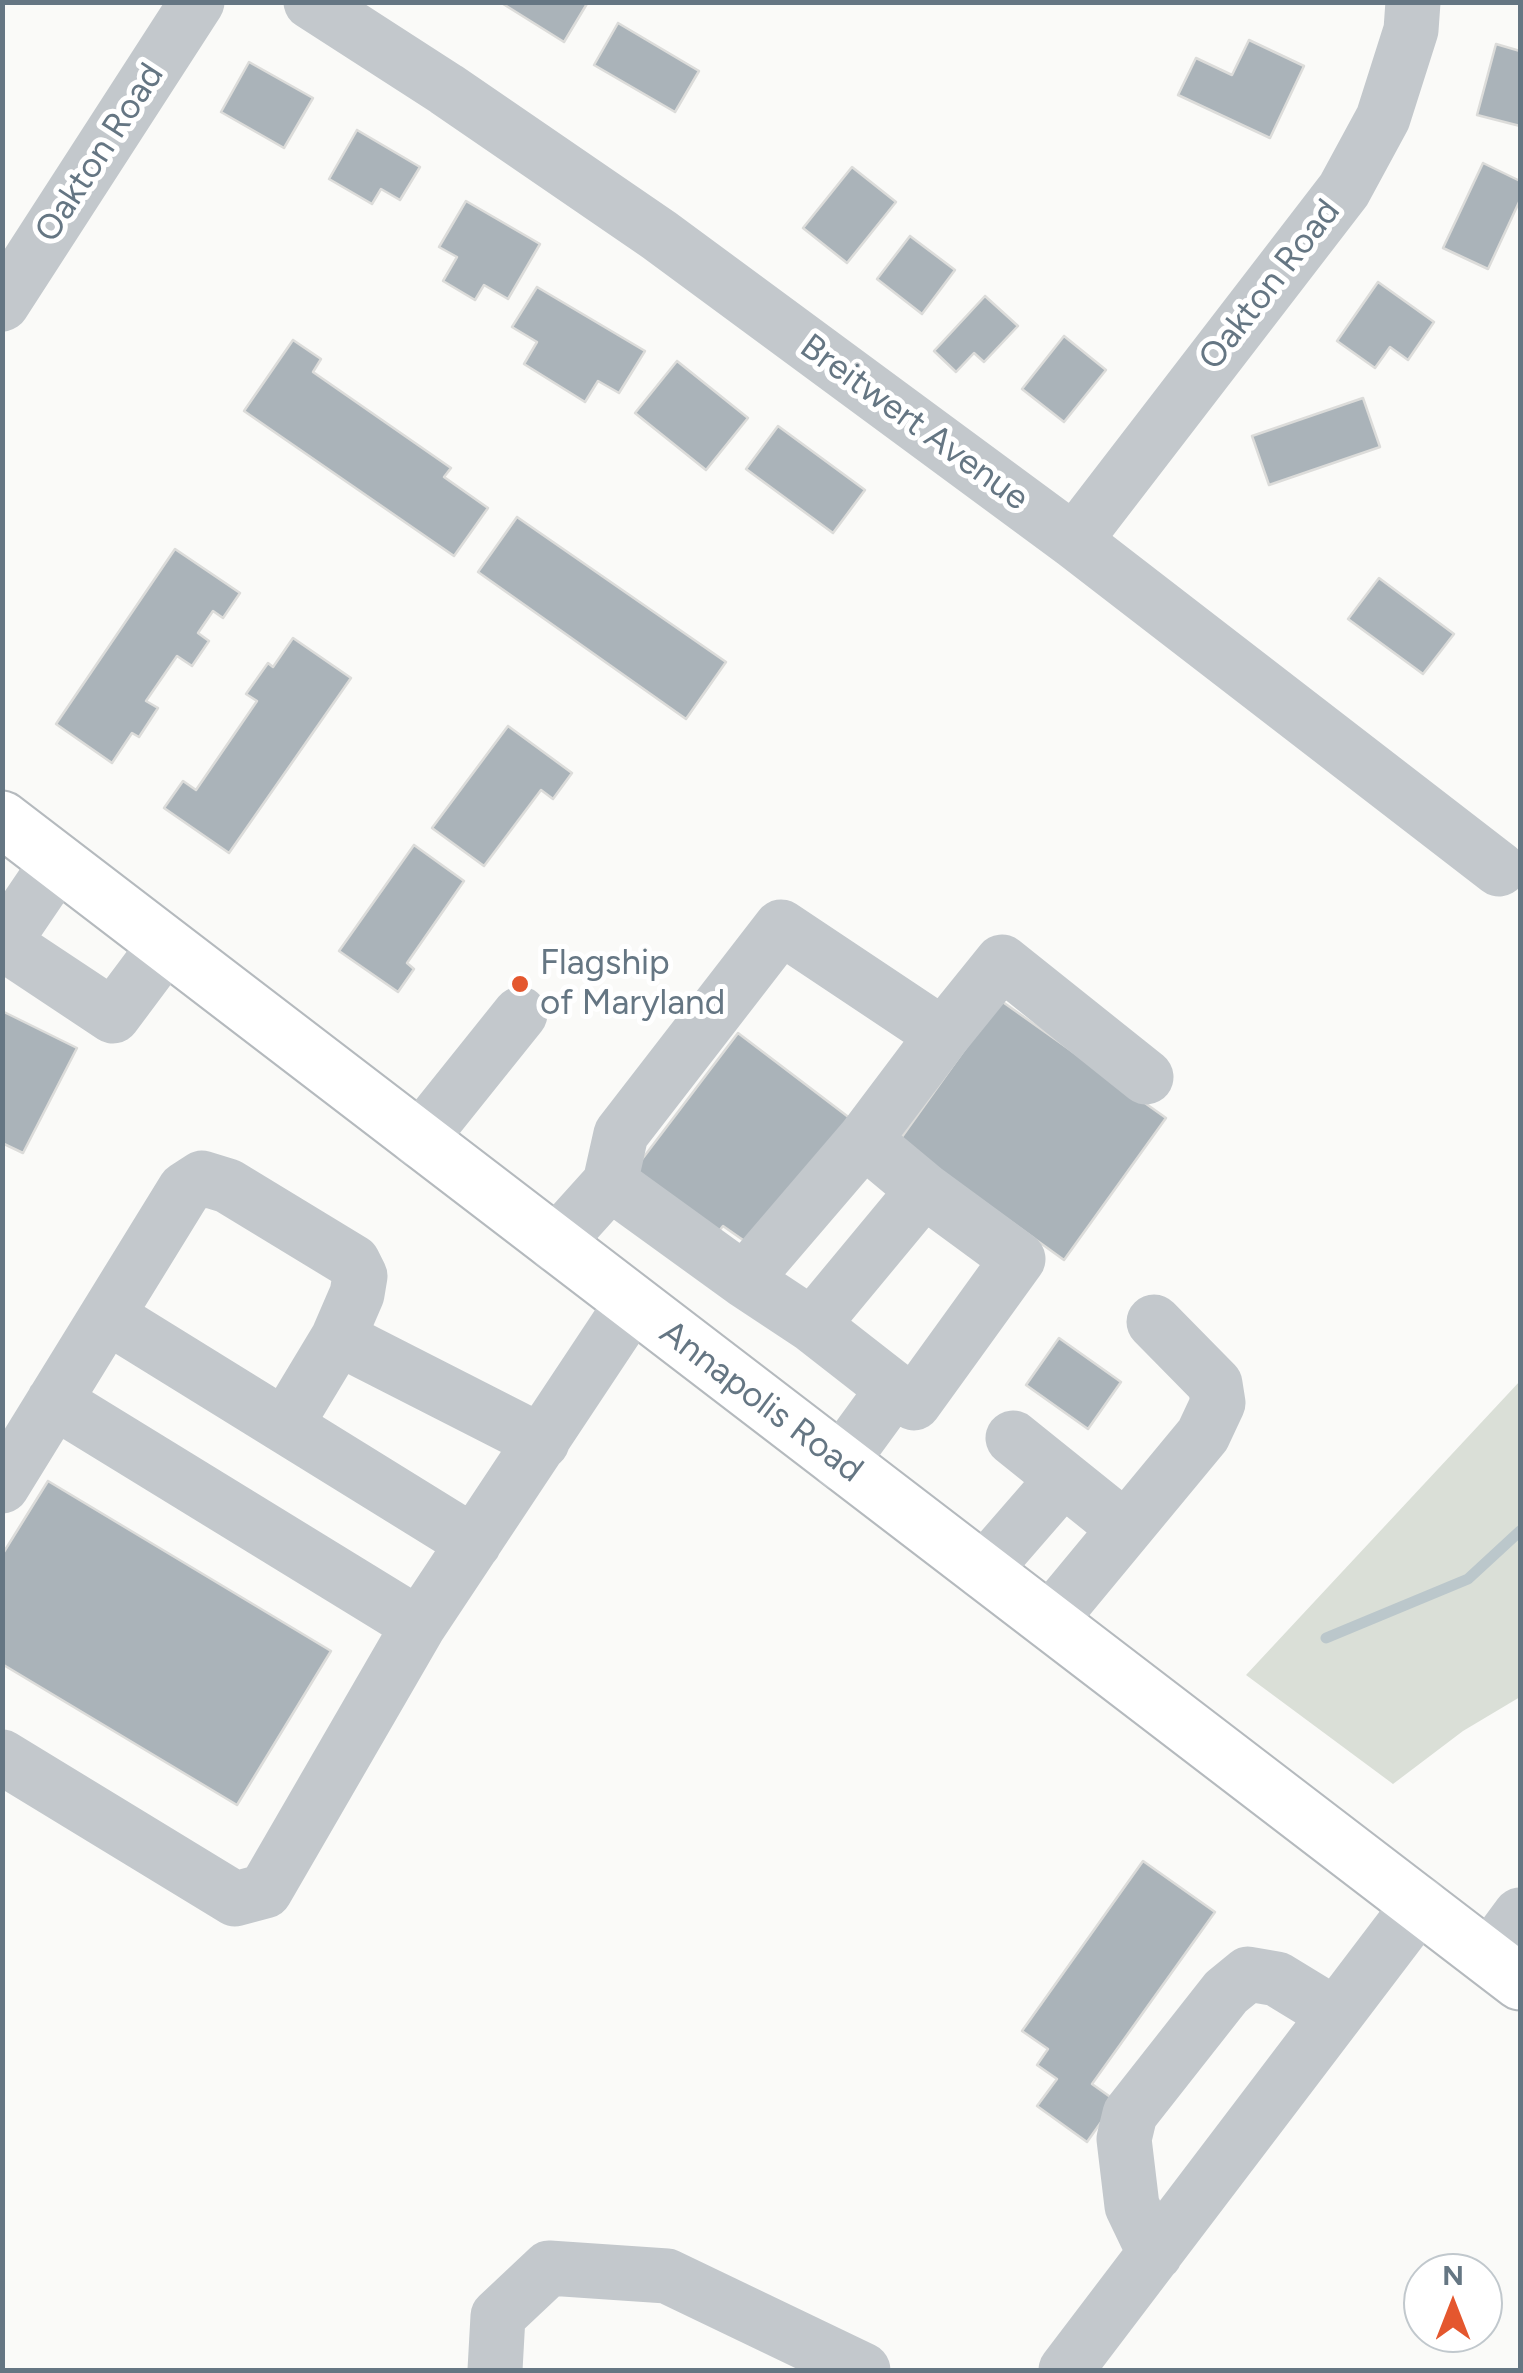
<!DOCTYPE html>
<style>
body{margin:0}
#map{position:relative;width:1523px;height:2373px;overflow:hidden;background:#fafaf8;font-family:Figtree,sans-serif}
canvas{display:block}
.frame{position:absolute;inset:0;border:5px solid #657683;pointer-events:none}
.north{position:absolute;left:1403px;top:2253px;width:100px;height:100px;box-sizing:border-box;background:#fff;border:2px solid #c1c8cd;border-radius:50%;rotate:0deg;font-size:28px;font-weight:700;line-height:40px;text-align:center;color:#657683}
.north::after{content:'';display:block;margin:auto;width:35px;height:45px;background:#e4572e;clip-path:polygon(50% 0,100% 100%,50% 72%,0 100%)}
</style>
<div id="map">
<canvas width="1523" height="2373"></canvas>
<div class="frame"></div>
<div class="north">N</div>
</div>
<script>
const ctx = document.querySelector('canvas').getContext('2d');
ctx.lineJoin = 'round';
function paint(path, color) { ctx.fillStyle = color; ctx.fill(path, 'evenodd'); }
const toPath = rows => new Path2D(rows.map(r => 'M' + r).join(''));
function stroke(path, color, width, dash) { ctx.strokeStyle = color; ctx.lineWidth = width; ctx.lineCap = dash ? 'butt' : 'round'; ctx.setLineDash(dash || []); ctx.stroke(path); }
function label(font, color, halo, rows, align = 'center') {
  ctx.font = font + ' Figtree,sans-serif'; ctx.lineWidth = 10; ctx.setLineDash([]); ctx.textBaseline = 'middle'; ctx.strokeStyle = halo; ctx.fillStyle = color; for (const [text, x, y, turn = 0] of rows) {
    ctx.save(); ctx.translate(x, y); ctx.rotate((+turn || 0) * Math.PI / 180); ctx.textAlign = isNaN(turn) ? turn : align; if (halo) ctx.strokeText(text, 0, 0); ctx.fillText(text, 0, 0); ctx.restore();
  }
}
paint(toPath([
 [1520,1381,1520,1697,1463,1731,1393,1784,1246,1675]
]), '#dadfd7');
stroke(toPath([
 [1326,1638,1468,1579,1520,1531]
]), '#bbc7cb', 11);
const building = toPath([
 [500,2,588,2,564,42,500,2],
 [618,23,699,71,675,112,594,65,618,23],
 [1249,40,1304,66,1270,138,1178,95,1196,58,1232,75,1249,40],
 [1496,44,1520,51,1520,126,1477,115,1496,44],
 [249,62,313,98,284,148,221,112,249,62],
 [357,130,420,167,400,200,381,189,372,204,329,179,357,130],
 [1483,163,1520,181,1520,200,1488,269,1443,248,1483,163],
 [852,167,896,202,847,263,803,228,852,167],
 [466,201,540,244,508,299,484,285,475,300,443,281,457,257,439,247,466,201],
 [910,236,955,270,922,314,877,279,910,236],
 [1378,282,1434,322,1408,360,1390,347,1375,368,1337,341,1378,282],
 [537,287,645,351,619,393,598,381,585,402,524,364,537,342,512,327,537,287],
 [985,296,1018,326,984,362,974,353,956,372,934,351,985,296],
 [1064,336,1106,370,1064,422,1022,389,1064,336],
 [293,340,321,359,313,372,451,468,444,477,488,508,454,556,244,411,293,340],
 [677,361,748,418,706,470,635,413,677,361],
 [1363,398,1380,447,1269,485,1252,436,1363,398],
 [778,426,865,490,833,533,746,469,778,426],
 [517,517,726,662,686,719,478,572,517,517],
 [175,549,240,593,223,618,213,611,198,633,209,641,192,666,177,656,146,701,158,708,139,737,132,733,112,763,56,724,175,549],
 [1379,578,1454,634,1423,674,1348,619,1379,578],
 [293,638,351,678,229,853,164,808,183,781,196,790,257,701,246,694,268,663,273,667,293,638],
 [508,726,572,773,553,799,541,790,484,866,432,828,508,726],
 [414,845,464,881,407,963,414,969,398,992,339,951,414,845],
 [1000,1000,1166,1118,1064,1260,899,1141,1000,1000],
 [2,1011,77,1048,23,1153,2,1143,2,1011],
 [738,1033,851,1119,753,1247,723,1226,710,1242,627,1179,738,1033],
 [1059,1338,1121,1382,1088,1429,1026,1385,1059,1338],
 [48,1481,331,1651,237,1805,2,1664,2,1555,48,1481],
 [1143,1861,1215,1912,1092,2084,1116,2101,1087,2142,1037,2106,1057,2079,1037,2065,1048,2049,1022,2031,1143,1861]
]);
paint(building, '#aab3b9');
stroke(building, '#dcdcda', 2.5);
const major = toPath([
 [2,819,1520,1982]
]);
stroke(major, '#b5babe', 59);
stroke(toPath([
 [311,2,446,89,659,235,1074,541,1499,869],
 [2,304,197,2],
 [1074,541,1344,190,1383,118,1411,30,1413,2],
 [58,862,3,943,113,1016,166,945],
 [943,1035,1002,962,1146,1077],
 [419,1140,520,1014],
 [610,1183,621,1134,781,927,943,1035,864,1140],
 [555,1244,610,1183,744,1280],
 [107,1316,474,1543],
 [812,1325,894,1389],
 [54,1401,419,1625],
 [285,1426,338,1338],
 [1013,1438,1125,1528],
 [840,1463,894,1389,914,1403,1018,1259,924,1190,812,1325,744,1280,864,1140,924,1190],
 [2,1486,185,1189,202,1178,228,1186,353,1262,360,1276,357,1294,338,1338,542,1442],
 [983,1571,1063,1479],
 [1049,1621,1203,1435,1218,1403,1215,1384,1154,1322],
 [2,1757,235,1899,265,1891,419,1625,632,1304],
 [1489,1957,1520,1915],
 [1155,2254,1132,2206,1124,2139,1130,2114,1226,1992,1248,1974,1277,1979,1336,2015],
 [495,2370,498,2316,549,2268,667,2276,863,2370],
 [1066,2370,1420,1904]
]), '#c3c8cc', 55);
stroke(major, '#fff', 55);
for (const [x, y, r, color] of [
 [520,984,10,"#e4572e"]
]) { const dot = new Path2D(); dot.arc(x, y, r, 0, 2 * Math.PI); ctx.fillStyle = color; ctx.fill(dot); stroke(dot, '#fff', 4); }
label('35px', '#657683', '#fff', [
 ["Oakton Road",100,153,-57],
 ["Oakton Road",1270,285,-52],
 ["Breitwert Avenue",914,423,36],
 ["Annapolis Road",761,1402,37]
]);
label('35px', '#657683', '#fff', [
 ["Flagship",540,964],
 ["of Maryland",540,1004]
], 'left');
</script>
